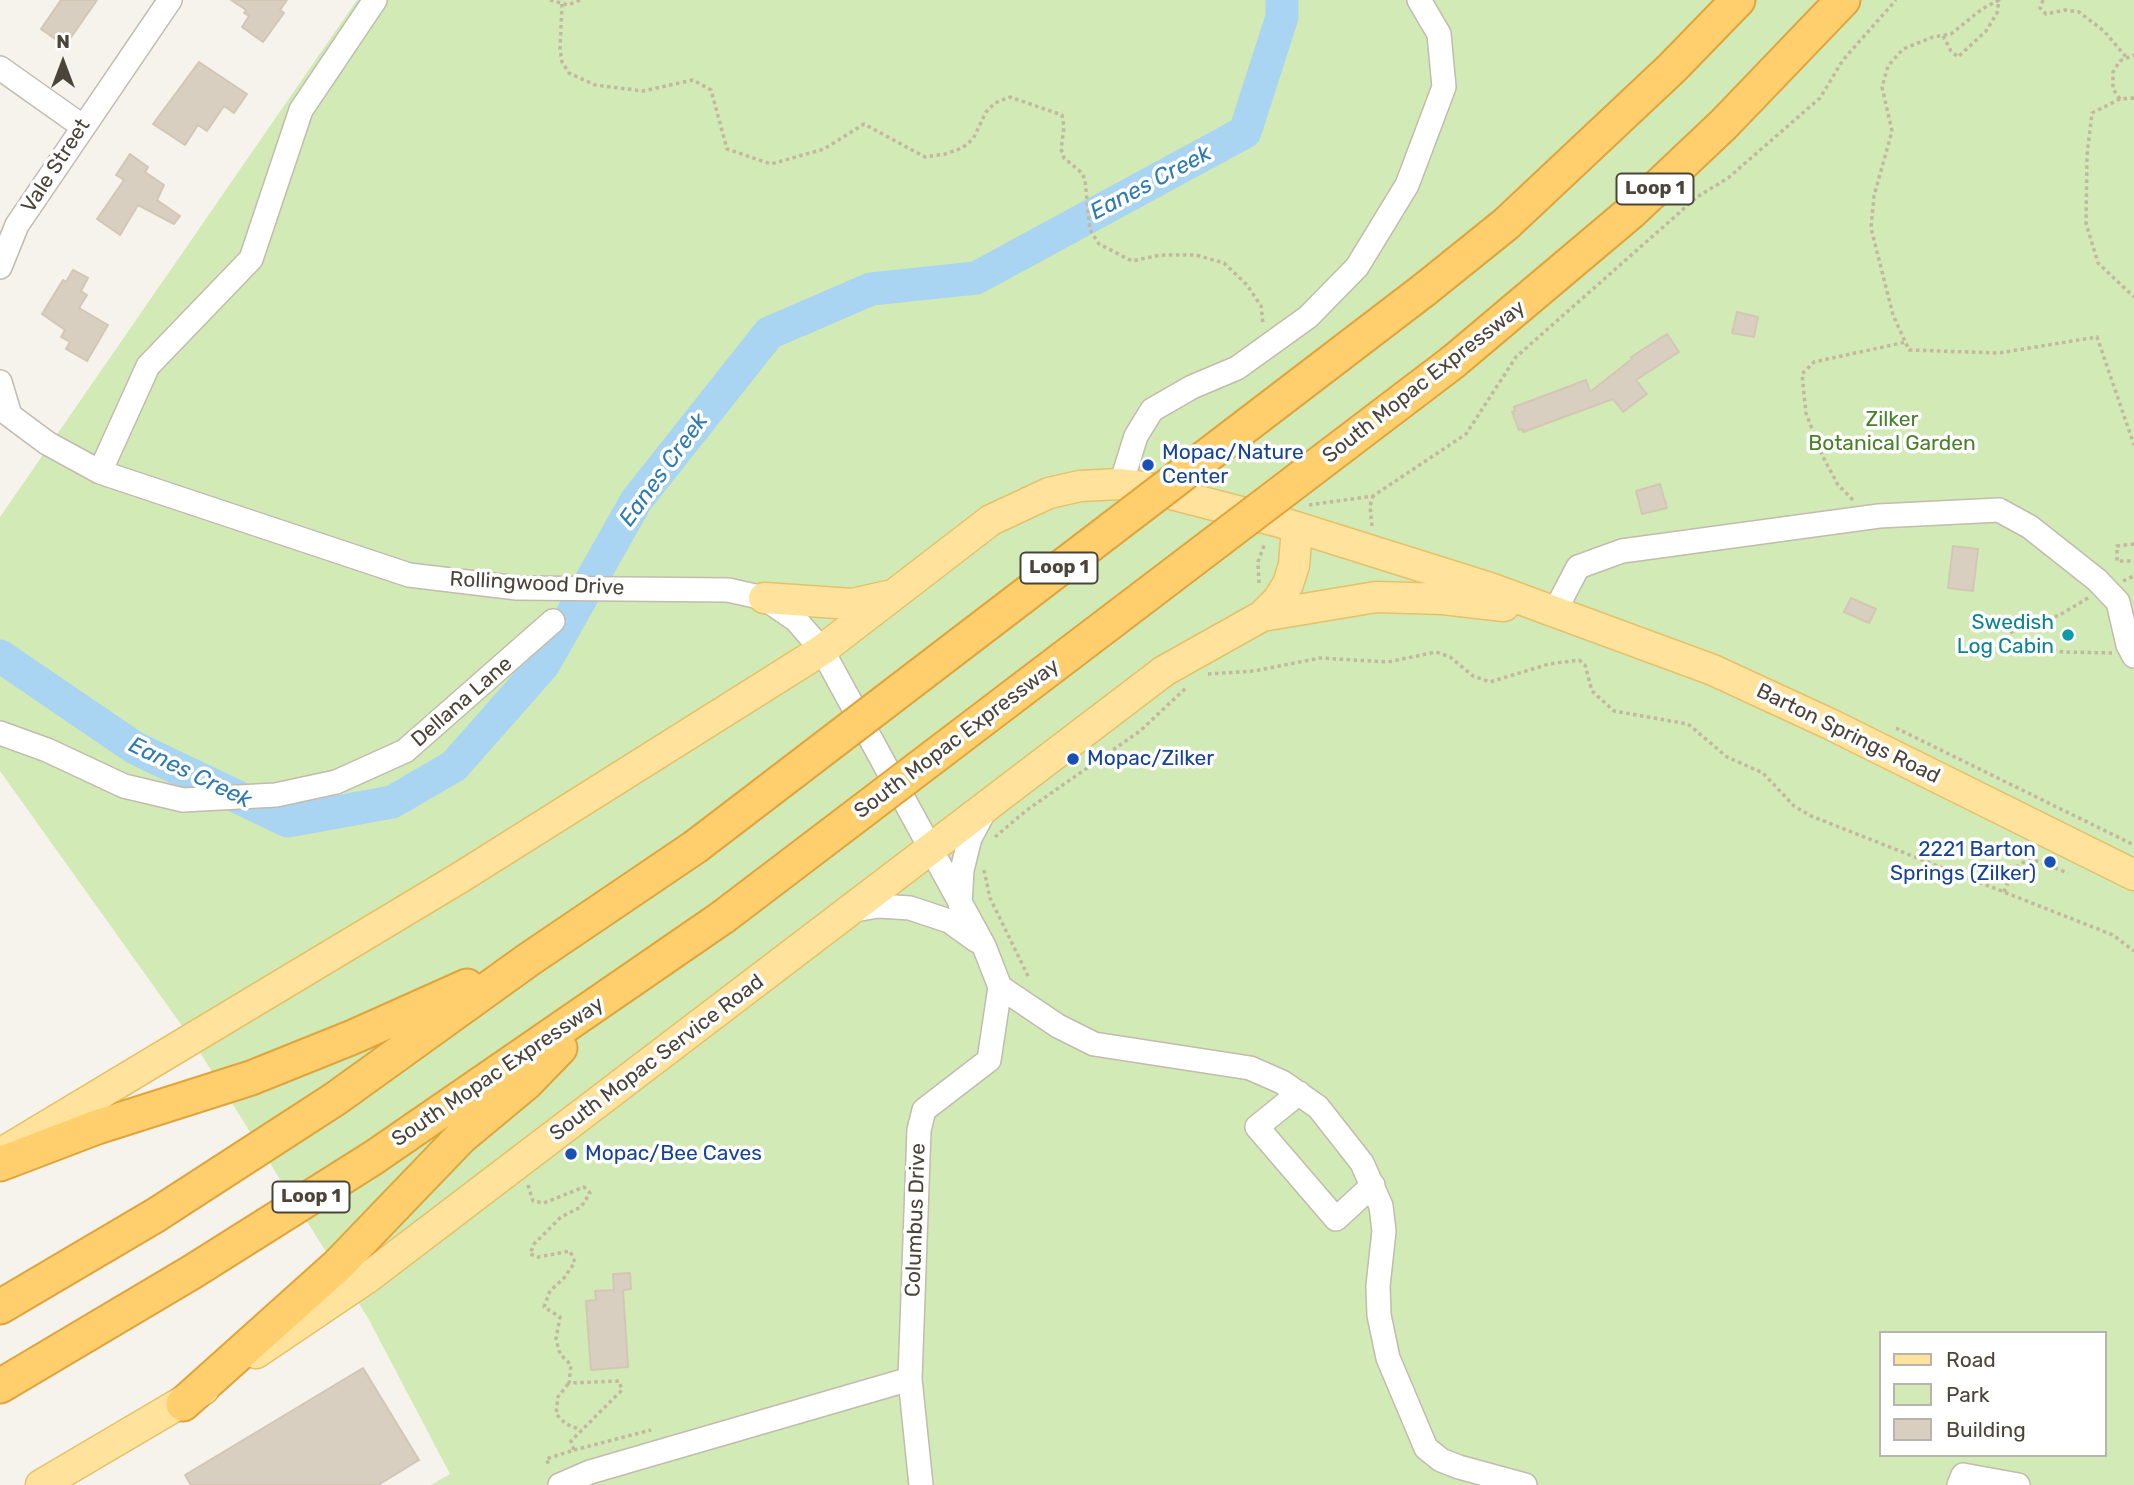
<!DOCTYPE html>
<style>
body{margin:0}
#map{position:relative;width:2134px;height:1485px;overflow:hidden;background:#f6f3ec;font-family:Rubik,sans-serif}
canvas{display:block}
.legend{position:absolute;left:1879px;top:1331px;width:228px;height:126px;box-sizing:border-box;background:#fff;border:2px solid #b7b4b0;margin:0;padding:9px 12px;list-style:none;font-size:21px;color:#4b4439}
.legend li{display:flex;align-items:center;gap:14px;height:35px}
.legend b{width:35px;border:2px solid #b7b4b0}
.north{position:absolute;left:28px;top:28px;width:70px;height:70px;-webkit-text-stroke:5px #fff;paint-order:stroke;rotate:0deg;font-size:19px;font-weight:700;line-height:28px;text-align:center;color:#4b4439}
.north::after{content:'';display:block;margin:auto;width:24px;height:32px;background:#4b4439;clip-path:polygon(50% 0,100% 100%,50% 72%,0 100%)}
</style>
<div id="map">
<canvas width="2134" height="1485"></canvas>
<ul class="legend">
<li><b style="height:9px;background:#ffe39c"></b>Road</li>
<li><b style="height:19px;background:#d2eab5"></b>Park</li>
<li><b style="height:19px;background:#d8cfc1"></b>Building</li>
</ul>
<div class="north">N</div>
</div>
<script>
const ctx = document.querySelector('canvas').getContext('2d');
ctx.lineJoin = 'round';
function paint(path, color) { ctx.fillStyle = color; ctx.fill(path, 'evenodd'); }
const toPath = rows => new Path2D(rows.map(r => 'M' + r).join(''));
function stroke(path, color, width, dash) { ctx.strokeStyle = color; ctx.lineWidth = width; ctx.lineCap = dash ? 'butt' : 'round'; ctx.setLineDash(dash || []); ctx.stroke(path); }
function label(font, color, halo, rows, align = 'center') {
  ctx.font = font + ' Rubik,sans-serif'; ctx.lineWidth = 7; ctx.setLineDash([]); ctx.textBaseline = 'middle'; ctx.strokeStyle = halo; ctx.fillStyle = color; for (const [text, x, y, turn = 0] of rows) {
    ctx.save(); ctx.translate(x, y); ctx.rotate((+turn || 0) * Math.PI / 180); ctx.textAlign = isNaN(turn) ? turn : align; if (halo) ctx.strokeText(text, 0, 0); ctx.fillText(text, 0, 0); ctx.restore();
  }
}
paint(toPath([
 [357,0,2134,0,2134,1485,431,1485,450,1474,368,1318,190,1037,0,771,0,517],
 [1880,1333,2104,1333,2104,1455,1880,1455]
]), '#d2eab5');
stroke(toPath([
 [0,656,135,748,288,821,392,802,454,766,544,664,636,501,769,333,871,289,976,278,1245,132,1282,17,1282,0]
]), '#a9d4f2', 33);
const building = toPath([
 [61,0,97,0,65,46,41,29,61,0],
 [231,0,287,0,280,10,284,13,263,42,242,27,249,16,244,13,246,10,231,0],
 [199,62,247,94,234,113,224,106,207,131,198,125,185,145,153,124,199,62],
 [130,154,148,167,145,172,164,185,157,200,180,216,174,224,138,205,120,235,97,219,124,180,116,175,130,154],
 [73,270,88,278,81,291,87,295,79,308,108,325,87,361,66,349,70,342,61,337,65,330,42,314,63,280,66,282,73,270],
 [1737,312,1758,317,1754,337,1732,333,1737,312],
 [1667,334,1679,352,1636,380,1647,394,1623,412,1613,399,1523,432,1522,429,1519,430,1512,412,1515,411,1514,407,1586,380,1590,392,1632,359,1631,357,1667,334],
 [1660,484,1667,508,1642,514,1636,491,1660,484],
 [1953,546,1978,549,1973,591,1948,588,1953,546],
 [1851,598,1876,609,1869,623,1844,612,1851,598],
 [630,1273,631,1289,623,1290,628,1367,591,1370,586,1301,596,1300,595,1291,614,1290,613,1274,630,1273],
 [363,1368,419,1460,378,1485,191,1485,185,1475,363,1368]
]);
paint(building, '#d8cfc1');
stroke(building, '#d3c7b4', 2);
const minor = toPath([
 [0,68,82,126],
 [0,267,17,225,170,0],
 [0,382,10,415],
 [0,408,47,443,100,472,409,575,517,588,728,590,764,598,796,620,822,650,984,946,1000,987,1058,1026,1094,1044,1250,1068,1282,1082,1318,1107,1362,1163,1381,1206,1384,1231,1378,1286,1379,1315,1388,1358,1426,1448,1441,1460,1459,1467,1525,1485],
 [100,472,148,366,251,259,301,110,375,0],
 [1121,484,1136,436,1152,410,1192,387,1237,368,1308,317,1357,267,1407,185,1444,87,1439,34,1419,0],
 [1554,613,1578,567,1622,551,1879,516,1999,510,2030,527,2097,580,2118,602,2128,645,2134,656],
 [0,733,47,750,124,786,183,800,276,795,336,782,405,751,553,621],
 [960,904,962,870,970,838,985,810],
 [849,911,878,906,910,908,949,921,977,941],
 [1299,1093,1257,1127,1336,1219,1373,1185],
 [560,1485,590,1472,910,1379],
 [921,1485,910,1379,919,1130,924,1110,989,1060,1000,987],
 [1959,1485,1963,1475,2018,1485]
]);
const major = toPath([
 [764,598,852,604,888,596],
 [1262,616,1376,597,1443,599,1504,606],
 [0,1154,461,877,822,650,991,520,1049,493,1080,486,1121,484,1144,487,1280,522,1490,588,1713,670,1832,725,2134,875],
 [256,1353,367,1278,1164,671,1262,616,1278,600,1288,584,1294,565,1297,528],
 [41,1485,204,1389]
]);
const highway = toPath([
 [1424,290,1506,224,1672,68,1738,0],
 [1453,362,1631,212,1724,124,1843,0],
 [0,1164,97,1127,251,1078,353,1037,467,986],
 [0,1307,156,1215,335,1099,528,960,695,847],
 [0,1386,192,1272,373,1158,723,917],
 [183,1404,338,1265,461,1137,526,1083,560,1048]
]);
stroke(minor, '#c2bbae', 26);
stroke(major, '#e6c16a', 33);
stroke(highway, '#e0a43c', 37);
stroke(toPath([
 [550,0,568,5,580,0],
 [1999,0,1982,9,1951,34,1933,37,1903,49,1888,66,1882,87,1892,131,1874,196,1871,228,1893,315,1909,350,1999,353,2097,337,2134,445],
 [2043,0,2040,8,2046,14,2065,10,2079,12,2104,31,2126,57],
 [562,4,560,49,562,62,569,73,595,85,643,91,693,80,711,90,727,149,771,164,824,149,864,124,925,157,945,154,962,148,973,139,986,112,995,103,1010,97,1062,115,1064,127,1061,149,1064,158,1082,173,1085,180,1090,230,1099,244,1132,261,1161,255,1196,255,1224,263,1247,285,1261,306,1263,324],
 [1943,36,1951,51,1958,57,1986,31,1997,13,1999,0],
 [2134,98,2120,99,2092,113,2087,155,2086,223,2098,263,2134,297],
 [2120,99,2113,89,2113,72,2120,61,2134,55],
 [1853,500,1838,485,1822,455,1806,413,1802,374,1814,362,1906,342],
 [1309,505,1373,496,1466,434,1516,357,1697,197,1728,178,1820,98,1843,60,1896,0],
 [1372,526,1370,506,1373,496],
 [2134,544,2117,546,2117,561,2134,561],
 [2123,581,2134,576],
 [1259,583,1258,562,1265,543],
 [2088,598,2058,616,2027,620,2000,641,2063,652,2112,653],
 [1208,674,1254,671,1320,658,1388,662,1436,652,1450,657,1473,676,1490,682,1549,664,1579,660,1585,665,1592,691,1614,711,1688,724,1727,757,1763,773,1794,806,1811,816,2113,935,2134,951],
 [1896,728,2134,845],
 [995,837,1027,810,1140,731,1187,687],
 [984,870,990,898,1029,978],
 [2004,892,2014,868,2024,862,2034,860,2068,873],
 [528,1185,533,1201,544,1203,584,1187,590,1193,581,1207,561,1217,534,1244,530,1254,538,1257,570,1251,575,1262,564,1278,550,1291,544,1307,560,1317,556,1339,560,1354,571,1365,569,1383,619,1381,622,1390,571,1441,574,1450,546,1459,549,1465],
 [568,1384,558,1397,556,1414,566,1424,581,1430],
 [574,1450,651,1430]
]), '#c4b79f', 3.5, [3.5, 3.5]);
stroke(minor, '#fff', 23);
stroke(major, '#ffe39c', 30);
stroke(highway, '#ffcf6e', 33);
const highwayBridge = toPath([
 [695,847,1424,290],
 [723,917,1453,362]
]);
stroke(highwayBridge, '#e0a43c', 37, []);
stroke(highwayBridge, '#ffcf6e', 33);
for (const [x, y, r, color] of [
 [1148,465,7,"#1a4fb4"],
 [2068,635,7,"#0f9aa8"],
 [1073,759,7,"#1a4fb4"],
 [2050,862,7,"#1a4fb4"],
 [571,1154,7,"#1a4fb4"]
]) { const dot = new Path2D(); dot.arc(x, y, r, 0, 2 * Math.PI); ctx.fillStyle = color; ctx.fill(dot); stroke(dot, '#fff', 2.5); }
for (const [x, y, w] of [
 [1655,189,77],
 [1059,568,77],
 [311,1197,77]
]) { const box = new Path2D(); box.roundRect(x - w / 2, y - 15.5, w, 31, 5); ctx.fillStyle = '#fff'; ctx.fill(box); stroke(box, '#4b4439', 2); }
label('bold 19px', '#4b4439', null, [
 ["Loop 1",1655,189],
 ["Loop 1",1059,568],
 ["Loop 1",311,1197]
]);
label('21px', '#4b4439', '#fff', [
 ["Vale Street",56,166,-57],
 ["South Mopac Expressway",1424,382,-38],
 ["Rollingwood Drive",537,584,3],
 ["Dellana Lane",462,702,-41],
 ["Barton Springs Road",1848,734,26],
 ["South Mopac Expressway",957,739,-37],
 ["South Mopac Service Road",657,1058,-37],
 ["South Mopac Expressway",498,1072,-34],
 ["Columbus Drive",916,1220,-88]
]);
label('21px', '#4a7f2a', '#fff', [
 ["Zilker",1892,420],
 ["Botanical Garden",1892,444]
]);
label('21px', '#164399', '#fff', [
 ["Mopac/Nature",1162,453],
 ["Center",1162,477],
 ["Mopac/Zilker",1087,759],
 ["2221 Barton",2036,850,"right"],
 ["Springs (Zilker)",2036,874,"right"],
 ["Mopac/Bee Caves",585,1154]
], 'left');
label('21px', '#0d838f', '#fff', [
 ["Swedish",2054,623],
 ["Log Cabin",2054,647]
], 'right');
label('italic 23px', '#2e7ab2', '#fff', [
 ["Eanes Creek",1151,183,-28],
 ["Eanes Creek",664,470,-54],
 ["Eanes Creek",190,773,26]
]);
</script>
